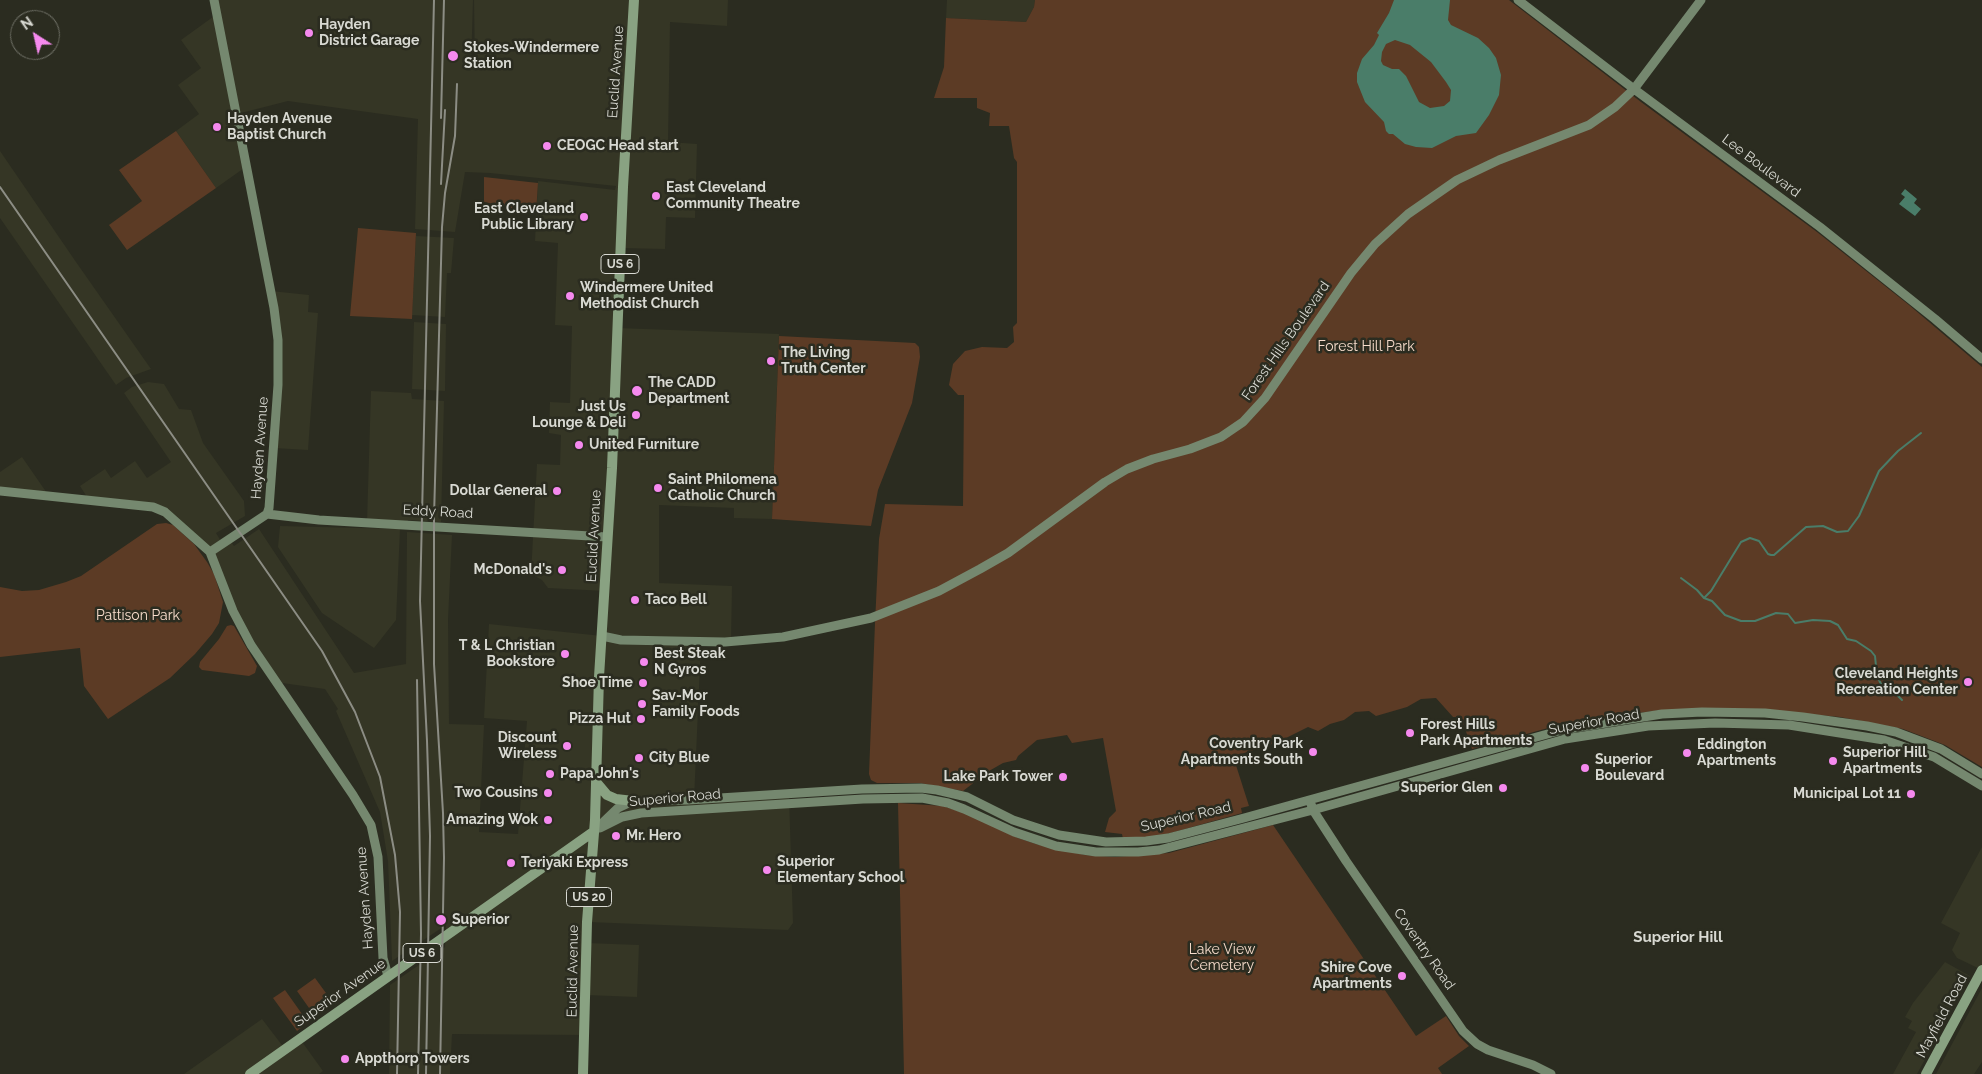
<!DOCTYPE html>
<style>
body{margin:0}
#map{position:relative;width:1982px;height:1074px;overflow:hidden;background:#2b2c20;font-family:Raleway,sans-serif}
canvas{display:block}
.north{position:absolute;left:10px;top:10px;width:50px;height:50px;box-sizing:border-box;background:#2b2c20;border:1px solid #707167;border-radius:50%;rotate:325deg;font-size:14px;font-weight:700;line-height:20px;text-align:center;color:#d8d9d2}
.north::after{content:'';display:block;margin:auto;width:18px;height:22px;background:#f589ee;clip-path:polygon(50% 0,100% 100%,50% 72%,0 100%)}
</style>
<div id="map">
<canvas width="1982" height="1074"></canvas>
<div class="north">N</div>
</div>
<script>
const ctx = document.querySelector('canvas').getContext('2d');
ctx.lineJoin = 'round';
function paint(path, color) { ctx.fillStyle = color; ctx.fill(path, 'evenodd'); }
const toPath = rows => new Path2D(rows.map(r => 'M' + r).join(''));
function stroke(path, color, width, dash) { ctx.strokeStyle = color; ctx.lineWidth = width; ctx.lineCap = dash ? 'butt' : 'round'; ctx.setLineDash(dash || []); ctx.stroke(path); }
function label(font, color, halo, rows, align = 'center') {
  ctx.font = font + ' Raleway,sans-serif'; ctx.lineWidth = 5; ctx.setLineDash([]); ctx.textBaseline = 'middle'; ctx.strokeStyle = halo; ctx.fillStyle = color; for (const [text, x, y, turn = 0] of rows) {
    ctx.save(); ctx.translate(x, y); ctx.rotate((+turn || 0) * Math.PI / 180); ctx.textAlign = isNaN(turn) ? turn : align; if (halo) ctx.strokeText(text, 0, 0); ctx.fillText(text, 0, 0); ctx.restore();
  }
}
paint(toPath([
 [214,0,473,0,471,67,475,68,474,0,728,0,727,26,670,22,668,142,697,144,695,218,666,217,665,249,621,248,617,328,779,334,772,519,734,518,734,508,659,505,659,583,732,586,731,642,701,643,694,800,789,795,793,923,788,930,588,922,587,943,639,945,637,997,586,995,585,1035,452,1034,450,1074,389,1074,390,985,445,947,446,925,392,961,388,861,380,812,336,711,338,709,325,689,275,682,251,645,210,552,165,512,87,497,80,486,105,469,111,478,135,461,147,478,171,462,124,393,132,387,148,382,164,384,179,409,191,410,203,443,244,501,245,516,216,533,222,543,229,539,234,546,259,529,354,673,406,664,407,532,452,535,448,620,449,724,484,725,479,832,518,834,527,721,484,718,489,624,602,636,605,591,548,588,542,580,531,574,537,464,560,465,561,435,549,433,550,402,570,403,572,326,555,325,558,243,535,241,538,181,615,190,616,186,490,173,465,172,455,232,415,229,418,119,288,101,237,114,247,166,216,188,176,131,199,114,178,85,201,68,181,40,217,14],
 [947,0,1035,0,1034,7,1026,22,946,18],
 [0,151,76,262,151,369,126,378,116,385,0,218],
 [416,236,454,238,451,273,447,273,445,317,412,315],
 [271,291,309,295,308,312,318,313,308,450,274,448,278,385],
 [414,322,446,324,445,391,412,389],
 [371,391,411,393,412,399,444,401,441,522,408,520,408,524,367,522],
 [22,457,49,496,0,491,0,472],
 [280,526,400,529,396,620,374,648,322,613,278,547],
 [1982,847,1982,970,1957,958,1952,950,1960,933,1941,923],
 [1945,962,1970,976,1917,1074,1893,1074,1916,1032,1908,1028,1912,1021,1905,1017,1913,1003],
 [1982,988,1982,1062,1974,1074,1936,1074],
 [262,1019,285,1049,300,1039,323,1071,319,1074,184,1074]
]), '#353625');
paint(toPath([
 [1035,0,1509,0,1641,102,1817,232,1909,305,1982,367,1982,767,1945,745,1903,729,1840,717,1765,710,1662,710,1606,717,1559,725,1472,749,1461,717,1453,717,1436,698,1421,699,1407,707,1376,716,1369,711,1355,712,1344,720,1330,724,1318,731,1308,727,1278,742,1235,756,1234,759,1249,806,1241,808,1242,813,1167,834,1145,838,1123,839,1122,834,1105,832,1109,818,1116,811,1103,738,1072,743,1067,735,1037,740,1018,756,1016,760,1003,763,989,771,963,791,920,783,877,783,871,780,869,774,875,623,879,539,885,504,963,506,964,395,958,395,949,385,953,364,965,351,982,347,1007,348,1014,342,1013,327,1017,323,1017,162,1014,158,1009,126,989,126,990,113,977,108,977,98,934,98,944,67,946,18,1026,22,1034,7],
 [176,131,216,188,127,250,109,225,142,201,119,170],
 [484,177,538,183,536,213,484,202],
 [358,228,416,233,412,319,350,316],
 [779,336,915,343,919,347,920,357,912,403,878,490,871,526,772,519],
 [166,523,173,525,184,535,194,544,207,562,214,574,223,602,219,623,212,634,195,654,170,678,108,719,84,686,80,648,0,657,0,587,22,591,39,590,66,582,81,576,157,524],
 [231,625,234,626,257,666,255,673,249,676,202,670,199,667,200,662,219,639,227,626],
 [898,803,943,806,970,815,1018,838,1036,844,1085,855,1115,857,1169,853,1273,825,1416,1036,1446,1016,1459,1036,1469,1046,1438,1068,1442,1074,904,1074],
 [315,978,334,1004,318,1015,314,1015,297,991],
 [285,990,307,1021,307,1023,297,1031,273,998]
]), '#5c3b25');
paint(toPath([
 [1394,0,1450,0,1448,20,1451,25,1478,38,1489,48,1496,58,1501,75,1499,95,1489,115,1476,133,1456,136,1432,148,1416,147,1405,144,1393,134,1389,134,1386,131,1384,122,1365,102,1357,82,1357,73,1362,59,1374,45,1379,35,1377,33,1389,13],
 [1395,40,1410,45,1431,62,1446,82,1451,90,1450,101,1444,106,1430,108,1419,102,1406,76,1399,69,1392,69,1383,65,1381,61,1382,52,1386,44],
 [1905,189,1917,199,1914,203,1921,209,1915,216,1899,204,1905,197,1901,194]
]), '#4a7d69');
stroke(toPath([
 [1681,578,1697,590,1704,598,1712,601,1725,615,1741,621,1755,621,1776,613,1788,614,1795,623,1813,620,1830,621,1838,625,1847,639,1856,641,1871,651,1875,656,1877,676,1881,684,1887,691,1896,694,1902,700],
 [1704,598,1711,591,1741,542,1750,538,1759,541,1768,554,1771,555,1774,555,1806,527,1823,526,1837,532,1848,531,1859,516,1879,471,1898,451,1921,433]
]), '#4a7d69', 2);
stroke(toPath([
 [214,0,274,308,278,340,278,385,269,508,267,514,210,552,233,611,251,645,353,795,371,825,378,857,383,958,388,976],
 [1518,0,1634,89,1820,227,1935,319,1982,359],
 [0,491,153,507,165,512,210,552],
 [267,514,319,520,607,537],
 [602,636,621,640,725,642,783,637,871,618,939,591,980,569,1008,553,1105,482,1127,469,1153,459,1190,449,1221,437,1243,422,1265,398,1351,273,1375,244,1408,214,1457,180,1499,160,1589,125,1615,107,1634,89,1701,0],
 [1311,804,1313,810,1346,861,1463,1031,1477,1044,1488,1050,1533,1065,1551,1074],
 [600,828,622,817,641,813,863,799,922,798,948,803,964,809,1014,832,1056,846,1096,852,1138,852,1159,850,1313,810,1565,739,1648,726,1715,723,1789,725,1884,740,1934,757,1982,786],
 [593,832,618,808,633,801,688,800,862,789,921,788,937,790,967,797,1013,820,1059,835,1106,842,1146,841,1168,838,1244,818,1562,730,1662,714,1702,712,1765,713,1803,717,1867,726,1896,732,1941,749,1982,774]
]), '#75886f', 9);
stroke(toPath([
 [596,782,607,795,616,799,633,801],
 [250,1074,593,832],
 [583,1074,587,922,595,820,599,677,612,468,623,187,634,0],
 [1926,1074,1982,970]
]), '#89a282', 10);
stroke(toPath([
 [441,118,444,0],
 [441,184,445,110],
 [0,187,322,651,355,712,380,777,395,855,400,912,397,1074],
 [417,680,421,934,418,1074],
 [426,1074,430,836,427,741,420,601,434,0],
 [440,1074,444,858,443,813,434,664,434,517,442,227,445,193,455,136,457,84]
]), '#8c8d84', 2);
for (const [x, y, r, color] of [
 [309,33,5,"#f589ee"],
 [453,56,6,"#f589ee"],
 [217,127,5,"#f589ee"],
 [547,146,5,"#f589ee"],
 [656,196,5,"#f589ee"],
 [584,217,5,"#f589ee"],
 [570,296,5,"#f589ee"],
 [771,361,5,"#f589ee"],
 [637,391,6,"#f589ee"],
 [636,415,5,"#f589ee"],
 [579,445,5,"#f589ee"],
 [658,488,5,"#f589ee"],
 [557,491,5,"#f589ee"],
 [562,570,5,"#f589ee"],
 [635,600,5,"#f589ee"],
 [565,654,5,"#f589ee"],
 [644,662,5,"#f589ee"],
 [1968,682,5,"#f589ee"],
 [643,683,5,"#f589ee"],
 [642,704,5,"#f589ee"],
 [641,719,5,"#f589ee"],
 [1410,733,5,"#f589ee"],
 [567,746,5,"#f589ee"],
 [1313,752,5,"#f589ee"],
 [1687,753,5,"#f589ee"],
 [639,758,5,"#f589ee"],
 [1833,761,5,"#f589ee"],
 [1585,768,5,"#f589ee"],
 [550,774,5,"#f589ee"],
 [1063,777,5,"#f589ee"],
 [1503,788,5,"#f589ee"],
 [548,793,5,"#f589ee"],
 [1911,794,5,"#f589ee"],
 [548,820,5,"#f589ee"],
 [616,836,5,"#f589ee"],
 [511,863,5,"#f589ee"],
 [767,870,5,"#f589ee"],
 [441,920,6,"#f589ee"],
 [1402,976,5,"#f589ee"],
 [345,1059,5,"#f589ee"]
]) { const dot = new Path2D(); dot.arc(x, y, r, 0, 2 * Math.PI); ctx.fillStyle = color; ctx.fill(dot); stroke(dot, '#2b2c20', 2); }
for (const [x, y, w] of [
 [620,264,38],
 [589,897,45],
 [422,953,38]
]) { const box = new Path2D(); box.roundRect(x - w / 2, y - 9.5, w, 19, 4); ctx.fillStyle = '#2b2c20'; ctx.fill(box); stroke(box, '#d8d9d2', 1); }
label('bold 12px', '#d8d9d2', null, [
 ["US 6",620,264],
 ["US 20",589,897],
 ["US 6",422,953]
]);
label('bold 14px', '#d8d9d2', '#2b2c20', [
 ["Hayden",319,25],
 ["District Garage",319,41],
 ["Stokes-Windermere",464,48],
 ["Station",464,64],
 ["Hayden Avenue",227,119],
 ["Baptist Church",227,135],
 ["CEOGC Head start",557,146],
 ["East Cleveland",666,188],
 ["Community Theatre",666,204],
 ["East Cleveland",574,209,"right"],
 ["Public Library",574,225,"right"],
 ["Windermere United",580,288],
 ["Methodist Church",580,304],
 ["The Living",781,353],
 ["Truth Center",781,369],
 ["The CADD",648,383],
 ["Department",648,399],
 ["Just Us",626,407,"right"],
 ["Lounge & Deli",626,423,"right"],
 ["United Furniture",589,445],
 ["Saint Philomena",668,480],
 ["Catholic Church",668,496],
 ["Dollar General",547,491,"right"],
 ["McDonald's",552,570,"right"],
 ["Taco Bell",645,600],
 ["T & L Christian",555,646,"right"],
 ["Bookstore",555,662,"right"],
 ["Best Steak",654,654],
 ["N Gyros",654,670],
 ["Cleveland Heights",1958,674,"right"],
 ["Recreation Center",1958,690,"right"],
 ["Shoe Time",633,683,"right"],
 ["Sav-Mor",652,696],
 ["Family Foods",652,712],
 ["Pizza Hut",631,719,"right"],
 ["Forest Hills",1420,725],
 ["Park Apartments",1420,741],
 ["Discount",557,738,"right"],
 ["Wireless",557,754,"right"],
 ["Coventry Park",1303,744,"right"],
 ["Apartments South",1303,760,"right"],
 ["Eddington",1697,745],
 ["Apartments",1697,761],
 ["Superior Hill",1843,753],
 ["Apartments",1843,769],
 ["City Blue",649,758],
 ["Superior",1595,760],
 ["Boulevard",1595,776],
 ["Papa John's",560,774],
 ["Lake Park Tower",1053,777,"right"],
 ["Superior Glen",1493,788,"right"],
 ["Two Cousins",538,793,"right"],
 ["Municipal Lot 11",1901,794,"right"],
 ["Amazing Wok",538,820,"right"],
 ["Mr. Hero",626,836],
 ["Superior",777,862],
 ["Elementary School",777,878],
 ["Teriyaki Express",521,863],
 ["Superior",452,920],
 ["Shire Cove",1392,968,"right"],
 ["Apartments",1392,984,"right"],
 ["Appthorp Towers",355,1059]
], 'left');
label('14px', '#d8d9d2', '#2b2c20', [
 ["Euclid Avenue",616,72,-86],
 ["Lee Boulevard",1761,166,37],
 ["Forest Hills Boulevard",1286,341,-55],
 ["Hayden Avenue",260,448,-86],
 ["Eddy Road",438,512,3],
 ["Euclid Avenue",594,536,-87],
 ["Superior Road",1594,722,-10],
 ["Superior Road",675,798,-5],
 ["Superior Road",1186,817,-13],
 ["Hayden Avenue",365,898,-94],
 ["Coventry Road",1424,949,55],
 ["Euclid Avenue",573,971,-89],
 ["Superior Avenue",340,993,-35],
 ["Mayfield Road",1942,1016,-62]
]);
label('14px', '#f7dccb', '#2b2c20', [
 ["Forest Hill Park",1366,347],
 ["Pattison Park",138,616],
 ["Lake View",1222,950],
 ["Cemetery",1222,966]
]);
label('bold 15px', '#d8d9d2', '#2b2c20', [
 ["Superior Hill",1678,937]
]);
</script>
